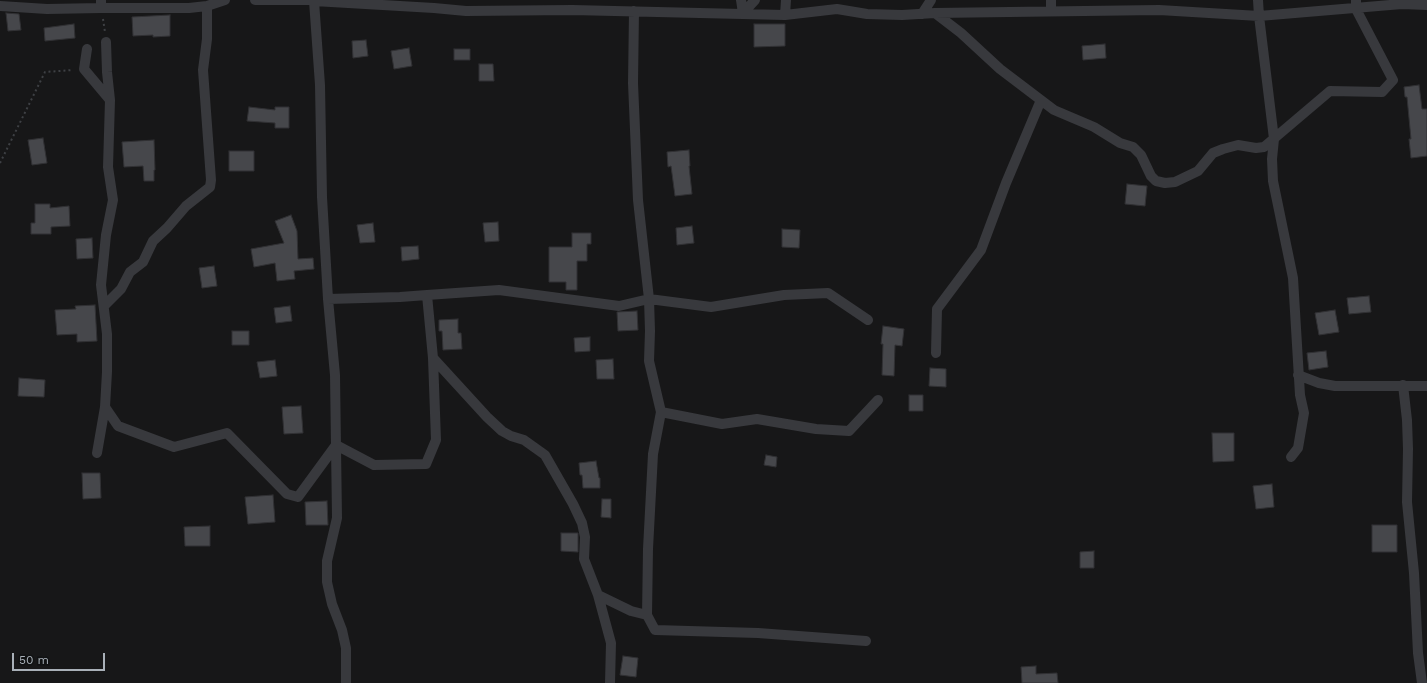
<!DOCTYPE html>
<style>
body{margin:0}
#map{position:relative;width:1427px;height:683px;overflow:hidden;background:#171718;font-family:"Work Sans",sans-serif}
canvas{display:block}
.scale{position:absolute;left:12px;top:653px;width:93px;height:18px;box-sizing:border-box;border:2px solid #a9b0b8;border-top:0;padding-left:5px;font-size:12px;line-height:14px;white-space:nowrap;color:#a9b0b8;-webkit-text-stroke:3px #111213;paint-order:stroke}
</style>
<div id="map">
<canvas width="1427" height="683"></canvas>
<div class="scale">50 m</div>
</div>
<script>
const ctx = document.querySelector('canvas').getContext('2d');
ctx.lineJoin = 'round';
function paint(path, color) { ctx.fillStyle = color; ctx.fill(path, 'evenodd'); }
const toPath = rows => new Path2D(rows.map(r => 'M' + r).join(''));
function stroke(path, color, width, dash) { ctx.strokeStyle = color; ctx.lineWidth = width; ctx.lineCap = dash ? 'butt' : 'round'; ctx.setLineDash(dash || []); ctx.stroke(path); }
const building = toPath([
 [6,13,19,14,21,30,8,31,6,13],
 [170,15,170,36,153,37,153,35,133,36,132,17,170,15],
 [74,24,75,38,45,41,44,28,74,24],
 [754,24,785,24,785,46,754,47,754,24],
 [366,40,368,56,353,58,352,41,366,40],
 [1105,44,1106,58,1083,60,1082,46,1105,44],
 [409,48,412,66,394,69,391,51,409,48],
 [454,49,470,49,470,60,454,60,454,49],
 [479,64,493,64,494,81,479,81,479,64],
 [1419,85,1422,109,1427,109,1427,156,1411,158,1409,139,1411,139,1407,97,1405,97,1404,87,1419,85],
 [249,107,275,110,275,107,289,107,289,128,275,128,275,123,247,121,249,107],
 [43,138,47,163,32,165,28,140,43,138],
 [154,140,155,170,154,170,154,181,144,181,143,166,124,167,122,142,154,140],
 [689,150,690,166,689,166,692,194,675,196,671,166,668,167,667,152,689,150],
 [229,151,254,151,254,171,229,171,229,151],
 [1127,184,1147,186,1145,206,1125,204,1127,184],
 [35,204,50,204,50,208,69,206,70,226,51,227,51,234,31,234,31,223,35,223,35,204],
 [291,215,297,231,298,259,313,258,314,269,294,271,295,279,277,281,275,263,254,267,251,249,284,243,275,221,291,215],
 [498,222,499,241,485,242,483,223,498,222],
 [373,223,375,242,360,243,357,225,373,223],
 [692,226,694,243,677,245,676,228,692,226],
 [782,229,800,230,799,248,782,247,782,229],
 [572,233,591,233,591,244,587,244,587,261,577,261,577,290,566,290,566,282,549,282,549,247,572,247,572,233],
 [92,238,93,258,77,259,76,239,92,238],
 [418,246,419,259,402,261,401,247,418,246],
 [214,266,217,286,202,288,199,268,214,266],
 [1369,296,1371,312,1349,314,1347,298,1369,296],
 [95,305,97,341,77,342,77,334,57,335,55,310,76,309,75,306,95,305],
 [290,306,292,321,276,323,274,308,290,306],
 [1335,310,1339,332,1319,335,1315,313,1335,310],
 [637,311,638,330,618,331,617,312,637,311],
 [458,319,458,333,461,333,462,349,443,350,442,331,439,331,439,320,458,319],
 [883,326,904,329,902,346,895,345,894,376,882,375,883,344,881,344,883,326],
 [232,331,249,331,249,345,232,345,232,331],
 [590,337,590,351,575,352,574,338,590,337],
 [1326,351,1328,367,1309,370,1307,353,1326,351],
 [613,359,614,379,597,379,596,360,613,359],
 [275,360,277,376,260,378,257,362,275,360],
 [930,368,946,369,946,387,929,386,930,368],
 [19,378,45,380,44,397,18,396,19,378],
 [909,395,923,395,923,411,909,411,909,395],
 [301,406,303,433,284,434,282,407,301,406],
 [1212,433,1234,433,1234,461,1213,462,1212,433],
 [766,455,777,457,776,467,764,465,766,455],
 [596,461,599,478,600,478,600,488,583,488,582,475,580,475,579,463,596,461],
 [82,473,100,473,101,498,83,499,82,473],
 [1272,484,1274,507,1256,509,1253,486,1272,484],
 [273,495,275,522,248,524,245,497,273,495],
 [602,499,611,499,611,518,601,517,602,499],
 [327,501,328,525,306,525,305,502,327,501],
 [1372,525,1397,525,1397,552,1372,552,1372,525],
 [210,526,210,546,185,546,184,527,210,526],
 [561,533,578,533,578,552,561,551,561,533],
 [1094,551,1094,568,1080,568,1080,552,1094,551],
 [623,656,638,658,636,677,620,675,623,656],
 [1036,666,1036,674,1057,673,1058,683,1022,683,1021,667,1036,666]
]);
paint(building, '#46474b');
stroke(building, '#313134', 1);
stroke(toPath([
 [103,19,105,32],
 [0,163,45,72,73,70]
]), '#3e4044', 2, [2, 3]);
stroke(toPath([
 [101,0,101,8,189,8,207,6,225,0],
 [255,0,315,0],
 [741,0,743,13,755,0],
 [1051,0,1051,11],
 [1258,0,1259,16,1402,4,1427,5],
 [0,6,47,9,101,8],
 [634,11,633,83,638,200,649,299,650,331,649,361,661,412,653,454,648,549,647,615],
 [935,13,1159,10,1259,16,1274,139,1272,159,1273,181,1293,278,1300,395,1304,413,1298,448,1291,457],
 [922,14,931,0],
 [785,15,786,0],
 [106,42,107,72,110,100],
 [87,49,84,69,110,100,108,167,113,200,106,235,101,285,107,334,107,372,105,407,97,453],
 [427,295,499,290,619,306,649,299,711,307,784,295,828,293,868,320],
 [328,299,400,297,427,295,433,358,487,417,502,431,511,436,524,440,545,455,573,504,582,523,585,537,584,559,598,595,631,611,647,615,655,630,758,633,866,641],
 [104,306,121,289,130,272,143,262,153,241,167,228,186,206,210,187,211,180,203,70,207,39,207,6],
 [936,353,937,309,981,250,1006,183,1041,100],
 [1298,375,1319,383,1335,386,1427,386],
 [1403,385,1407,420,1408,449,1407,502,1414,573,1418,653,1422,683],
 [105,407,118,426,174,447,227,433,287,494,298,497,336,445,374,465,426,464,436,440,433,358],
 [661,412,722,424,757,419,816,429,849,431,878,400],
 [598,595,611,643,610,683],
 [346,683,346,648,342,630,332,604,327,582,327,561,337,518,335,375,328,299,322,197,320,85,314,1,434,8,466,11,572,10,785,15,837,9,867,14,902,15,935,13,961,33,1000,69,1054,110,1094,127,1120,143,1133,147,1141,155,1151,176,1156,181,1165,183,1175,182,1198,171,1213,153,1223,149,1238,145,1256,148,1264,147,1330,91,1382,92,1393,80,1356,9,1356,0]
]), '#38393d', 10);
</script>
